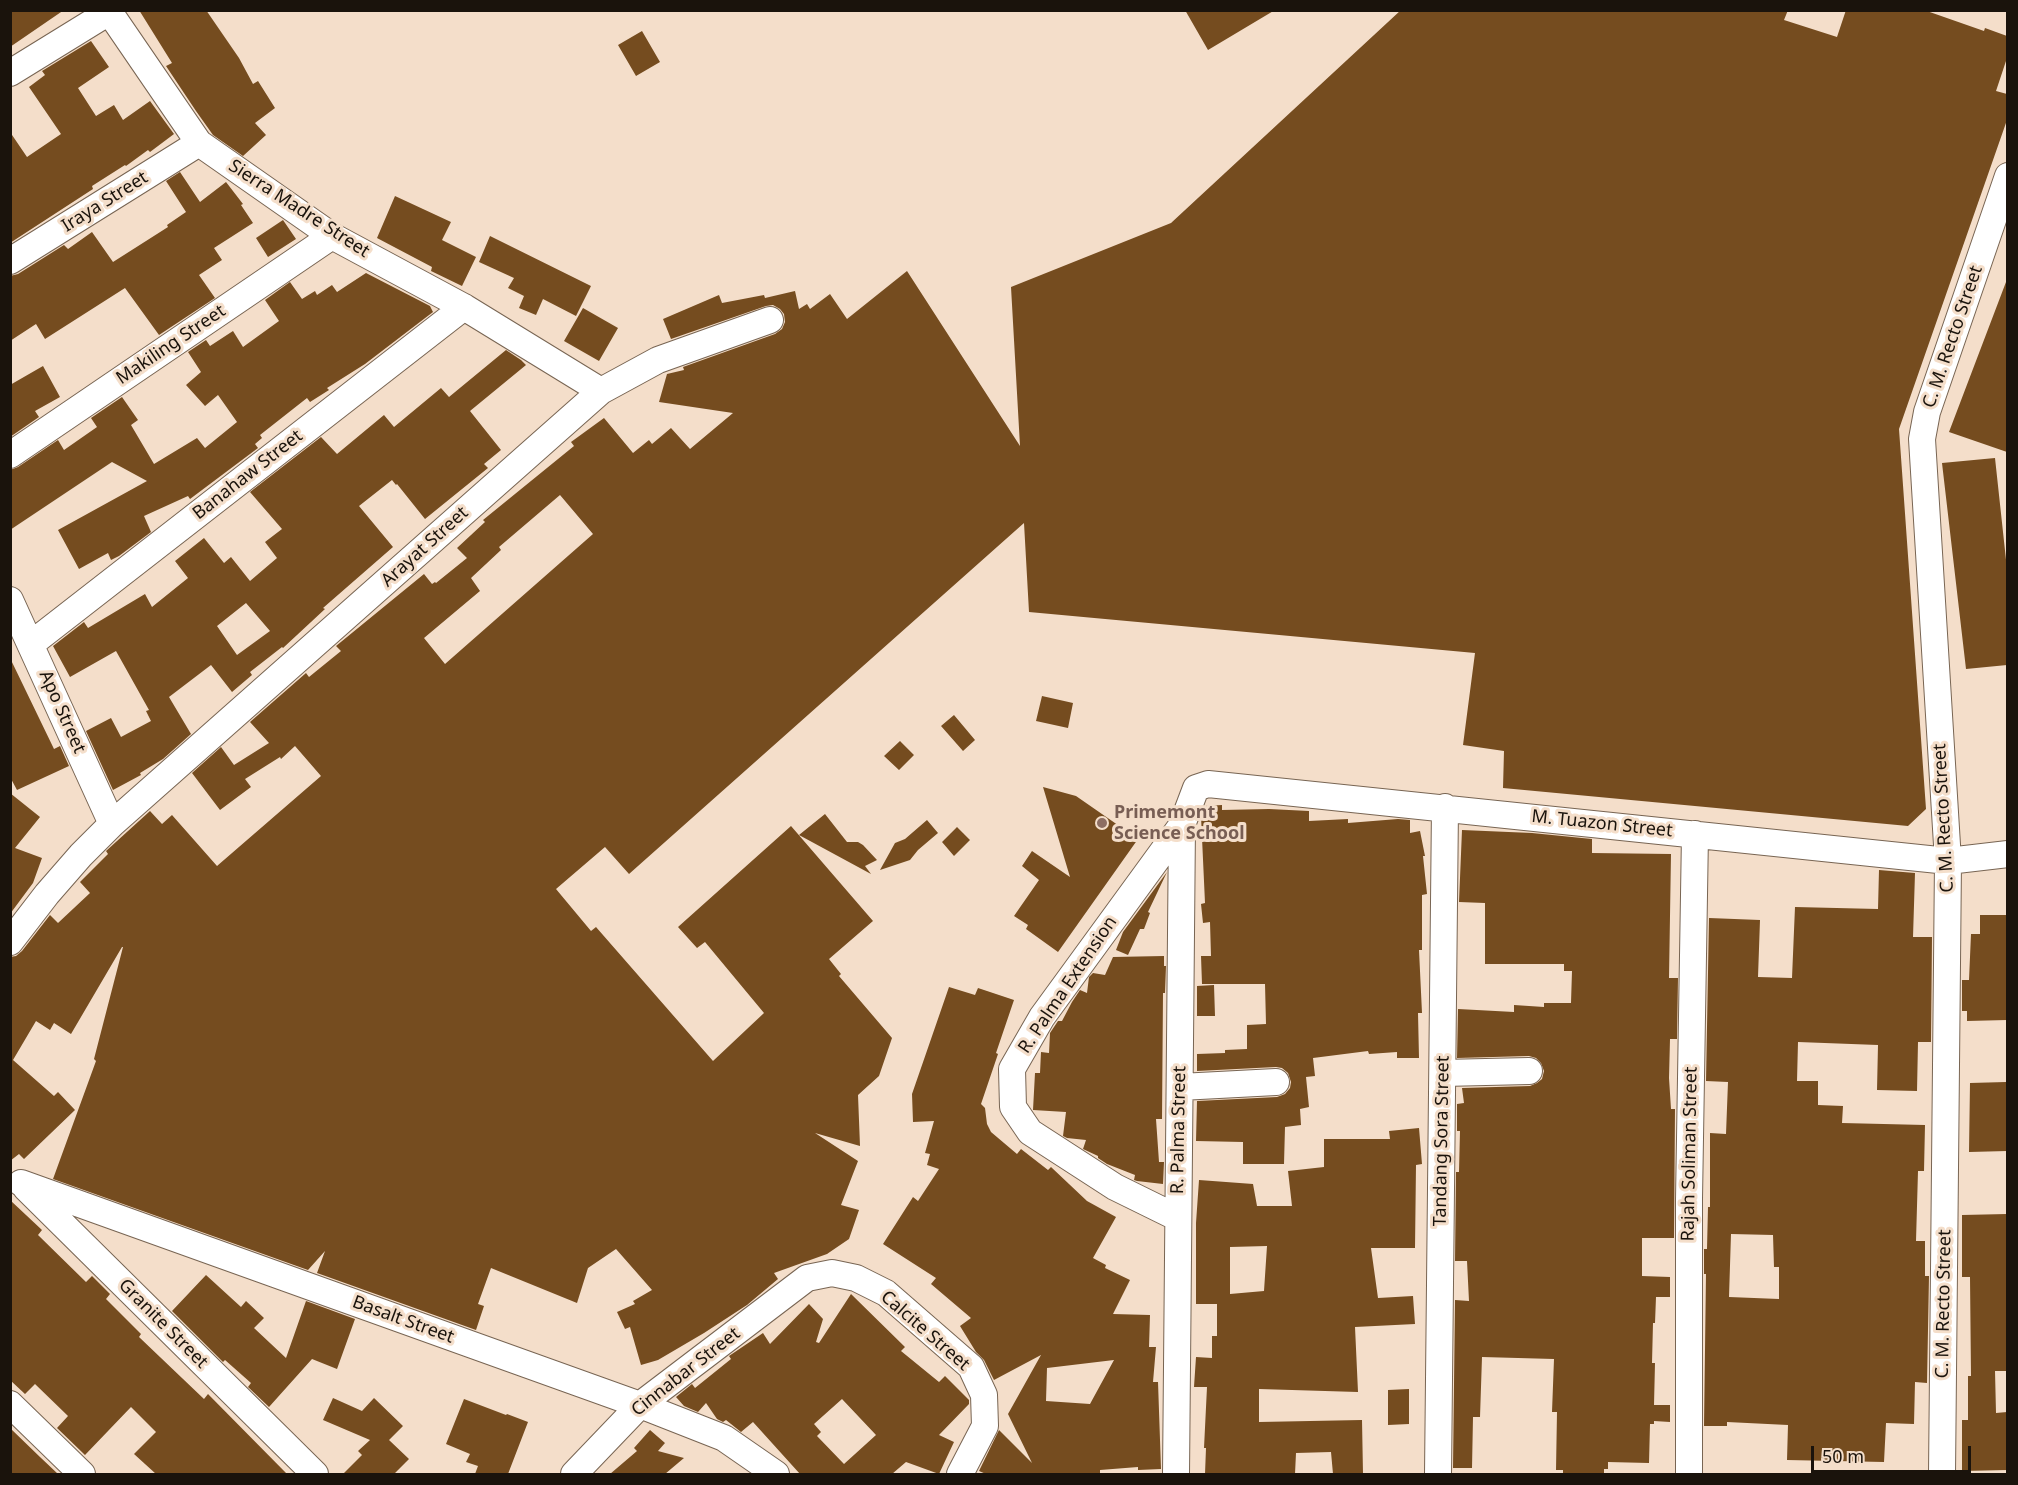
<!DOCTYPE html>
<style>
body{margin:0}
#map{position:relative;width:2018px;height:1485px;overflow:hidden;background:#f4deca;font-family:"Noto Sans",sans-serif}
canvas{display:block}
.frame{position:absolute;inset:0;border:12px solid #1a130c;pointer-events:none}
.scale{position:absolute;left:1811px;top:1446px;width:160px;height:27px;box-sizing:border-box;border:3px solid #1a130c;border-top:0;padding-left:8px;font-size:18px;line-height:21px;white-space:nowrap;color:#1a130c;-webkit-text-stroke:4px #f4deca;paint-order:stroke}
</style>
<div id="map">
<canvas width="2018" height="1485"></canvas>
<div class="frame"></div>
<div class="scale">50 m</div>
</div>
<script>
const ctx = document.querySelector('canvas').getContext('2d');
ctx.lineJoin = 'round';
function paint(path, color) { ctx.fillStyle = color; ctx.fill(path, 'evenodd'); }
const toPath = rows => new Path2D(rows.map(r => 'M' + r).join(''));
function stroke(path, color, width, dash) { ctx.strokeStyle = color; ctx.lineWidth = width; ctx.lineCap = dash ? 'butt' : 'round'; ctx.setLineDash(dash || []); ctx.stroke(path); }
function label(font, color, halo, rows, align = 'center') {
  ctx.font = font + ' "Noto Sans",sans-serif'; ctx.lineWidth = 6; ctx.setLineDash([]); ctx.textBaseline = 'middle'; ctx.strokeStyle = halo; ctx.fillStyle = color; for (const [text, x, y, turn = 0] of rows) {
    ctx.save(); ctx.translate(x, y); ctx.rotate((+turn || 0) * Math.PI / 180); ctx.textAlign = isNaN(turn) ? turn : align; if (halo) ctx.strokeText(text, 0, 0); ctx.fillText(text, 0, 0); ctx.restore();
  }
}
paint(toPath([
 [10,10,64,10,10,47],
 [139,10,206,10,239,58,253,84,258,81,275,108,255,123,266,135,243,156,213,135,196,111,166,66,172,63],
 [1185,10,1275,10,1208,50],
 [1401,10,1788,10,1784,20,1837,37,1846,10,1924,10,1984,31,1985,28,2007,36,2007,58,1996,91,2007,94,2007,120,1899,429,1926,809,1908,826,1503,788,1504,751,1463,745,1475,653,1029,612,1024,523,629,874,605,847,556,889,591,931,596,927,713,1061,764,1013,705,942,697,948,678,927,791,826,873,921,829,959,841,974,839,976,892,1038,879,1076,858,1095,860,1146,815,1133,858,1161,841,1205,859,1210,849,1239,827,1254,774,1273,778,1279,747,1305,704,1333,658,1360,641,1365,630,1327,625,1329,617,1312,635,1304,633,1301,652,1290,616,1249,588,1268,577,1303,491,1268,478,1304,484,1306,476,1330,317,1273,325,1251,308,1270,53,1179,96,1061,94,1059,123,947,122,947,71,1034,54,1023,50,1030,36,1021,13,1060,54,1096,58,1092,75,1110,24,1159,19,1154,10,1161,10,957,16,956,22,951,50,915,58,923,90,893,80,882,108,854,106,851,150,811,162,824,172,815,217,866,321,776,295,746,281,759,280,757,245,779,251,787,220,810,192,773,221,747,234,765,269,743,250,722,306,673,309,677,341,651,336,646,424,574,432,584,435,582,436,583,467,558,457,548,485,522,483,520,574,446,571,442,604,418,633,453,649,440,652,444,671,428,690,449,733,413,659,402,667,374,684,370,683,367,775,334,782,329,785,322,784,314,780,309,773,305,766,306,671,339,663,319,719,295,722,303,764,295,765,298,795,291,799,309,807,304,810,309,830,294,847,319,907,271,1020,446,1011,287,1171,223],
 [560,495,593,534,445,664,424,638,480,591,471,578,501,550,499,547],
 [642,31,660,62,636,76,618,45],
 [91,41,109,67,78,88,96,116,114,105,123,120,150,101,174,134,150,152,148,150,126,166,125,165,92,186,93,189,10,243,10,132,27,157,61,134,29,87,45,75,42,71],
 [180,172,200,202,226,182,243,204,241,205,253,223,214,248,222,260,199,275,215,298,159,335,125,288,45,339,36,324,10,341,10,276,18,274,64,245,68,249,92,232,113,262,168,227,167,225,186,212,166,181],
 [395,196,451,222,442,240,476,257,462,286,431,271,432,267,377,238],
 [283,220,296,239,268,257,256,238],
 [490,236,591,286,576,316,543,299,536,315,519,308,524,296,508,288,514,278,479,262],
 [366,273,430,306,433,312,365,364,327,388,329,390,310,402,307,398,260,435,262,438,255,444,258,448,190,499,188,496,144,516,151,532,119,556,111,560,108,553,79,569,58,530,147,481,112,462,10,530,10,470,18,467,58,440,64,450,97,427,91,418,122,397,138,420,131,425,154,464,197,438,205,448,237,422,218,395,205,406,186,385,201,372,188,352,206,340,210,346,233,331,243,347,279,321,265,300,290,282,302,299,315,291,317,295,332,285,337,292],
 [2006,282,2007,282,2007,452,1949,432],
 [583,308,618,328,599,361,564,341],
 [506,350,521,360,526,365,470,411,501,450,484,464,488,468,425,519,397,484,396,485,392,480,359,506,393,547,323,608,325,609,283,648,282,647,250,672,252,675,232,692,211,665,169,697,191,734,163,759,140,773,141,775,113,790,86,731,111,718,121,737,151,721,146,711,149,710,116,651,70,677,53,646,84,622,88,628,145,594,152,607,188,578,175,561,204,538,224,563,231,557,250,581,277,558,265,542,282,529,250,492,321,437,337,454,384,415,394,427,441,388,449,397],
 [246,603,270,631,237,655,217,626],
 [43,366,60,397,35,411,39,417,10,437,10,385],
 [1995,458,2007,569,2007,665,1966,669,1942,463],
 [10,658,54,749,60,746,69,766,17,790,10,777],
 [1042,696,1073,703,1068,728,1036,721],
 [954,715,975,740,963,751,941,726],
 [900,741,914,755,899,770,884,756],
 [1043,787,1076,796,1138,839,1058,952,1026,929,1028,925,1014,916,1039,880,1022,866,1032,851,1070,877],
 [10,793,40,817,15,848,42,858,33,883,10,914],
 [1222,805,1222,810,1269,809,1309,811,1309,821,1348,819,1348,823,1398,819,1410,820,1410,833,1420,831,1425,856,1423,856,1427,894,1422,895,1422,950,1419,950,1422,1013,1418,1013,1419,1058,1397,1058,1397,1052,1369,1054,1368,1051,1313,1058,1315,1076,1306,1077,1309,1107,1300,1109,1301,1125,1285,1127,1284,1164,1243,1164,1243,1142,1196,1141,1197,1101,1277,1097,1285,1094,1290,1088,1291,1082,1288,1073,1282,1068,1276,1067,1197,1071,1197,1054,1225,1053,1225,1050,1247,1049,1247,1025,1266,1024,1265,984,1202,984,1201,956,1211,956,1210,922,1203,923,1201,904,1205,903,1201,816,1205,806],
 [825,814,847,842,858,842,863,845,877,860,865,866,871,874,799,835],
 [927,820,938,833,918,850,910,860,880,870,895,843,905,839],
 [957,827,970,840,954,856,942,842],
 [1462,830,1532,833,1592,839,1592,853,1671,854,1669,978,1678,978,1677,1039,1670,1039,1669,1078,1671,1109,1675,1109,1674,1238,1642,1238,1642,1276,1670,1277,1670,1297,1656,1297,1655,1323,1653,1323,1652,1363,1655,1363,1654,1405,1670,1405,1670,1422,1654,1421,1654,1424,1650,1424,1649,1463,1608,1462,1608,1469,1604,1469,1604,1474,1563,1474,1563,1470,1556,1470,1557,1412,1552,1412,1554,1359,1482,1357,1480,1417,1473,1417,1472,1468,1453,1468,1455,1300,1469,1301,1467,1261,1455,1261,1456,1172,1459,1172,1460,1131,1457,1131,1457,1104,1464,1103,1462,1088,1530,1086,1537,1083,1542,1079,1544,1071,1541,1063,1536,1058,1529,1056,1457,1058,1458,1009,1514,1012,1514,1005,1544,1007,1544,1003,1571,1003,1572,971,1564,971,1564,964,1485,964,1485,903,1459,902],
 [1879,870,1915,873,1913,937,1932,937,1931,1042,1918,1042,1917,1091,1877,1090,1878,1045,1798,1042,1797,1081,1818,1081,1818,1105,1843,1106,1842,1123,1925,1125,1924,1171,1918,1171,1916,1241,1925,1241,1925,1276,1929,1276,1927,1383,1915,1382,1914,1424,1886,1423,1884,1462,1787,1460,1788,1425,1727,1422,1727,1426,1704,1426,1706,1274,1704,1274,1704,1249,1707,1249,1708,1207,1710,1207,1710,1133,1726,1134,1728,1082,1706,1081,1709,918,1760,920,1758,977,1792,978,1795,907,1878,909],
 [1731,1234,1773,1235,1774,1267,1779,1267,1779,1299,1729,1297],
 [1167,872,1148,912,1150,913,1144,929,1140,929,1128,955,1116,950,1123,932],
 [1980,915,2007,915,2007,1020,1967,1021,1967,1011,1962,1011,1962,980,1969,980,1971,934,1980,934],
 [1164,956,1164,966,1166,966,1165,993,1163,993,1162,1119,1156,1119,1159,1162,1164,1162,1163,1184,1137,1181,1134,1180,1135,1175,1107,1164,1098,1158,1098,1156,1083,1149,1086,1140,1067,1138,1063,1136,1066,1112,1033,1110,1035,1073,1040,1073,1041,1052,1049,1053,1050,1033,1058,1021,1062,1021,1072,1002,1080,990,1087,993,1089,977,1093,973,1105,975,1113,957],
 [1214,985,1215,1016,1197,1016,1197,986],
 [949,987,975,995,978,988,1014,1000,996,1053,998,1054,981,1104,985,1108,987,1124,991,1132,1017,1154,1021,1149,1048,1170,1051,1167,1087,1201,1116,1217,1093,1258,1106,1265,1105,1268,1130,1280,1113,1314,1150,1315,1149,1347,1156,1347,1153,1382,1158,1382,1161,1469,1138,1470,1138,1467,1100,1470,1100,1474,986,1474,979,1471,999,1430,1032,1463,1008,1414,1041,1355,994,1380,984,1360,976,1352,960,1326,971,1318,931,1284,936,1278,883,1244,913,1197,918,1201,939,1169,927,1165,930,1154,925,1153,934,1121,913,1122,912,1094],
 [1114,1360,1090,1404,1046,1401,1047,1368],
 [2006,1082,2007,1151,1969,1152,1970,1083],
 [1419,1128,1422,1164,1416,1165,1415,1248,1371,1248,1378,1298,1413,1296,1415,1324,1355,1327,1358,1392,1259,1389,1259,1422,1362,1420,1363,1474,1333,1474,1331,1452,1296,1453,1295,1474,1205,1474,1206,1448,1204,1448,1207,1387,1194,1387,1196,1357,1212,1358,1212,1336,1217,1336,1217,1304,1196,1304,1196,1223,1199,1180,1253,1184,1257,1206,1292,1206,1288,1171,1324,1167,1324,1139,1390,1139,1389,1131],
 [1267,1246,1264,1291,1230,1294,1230,1247],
 [10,1200,42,1230,38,1235,86,1282,92,1276,110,1294,106,1299,141,1334,139,1337,204,1399,208,1394,287,1474,156,1474,134,1454,156,1432,131,1407,85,1455,57,1428,68,1416,35,1384,25,1394,10,1380],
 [2007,1214,2007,1371,1995,1371,1996,1413,2007,1412,2007,1470,1962,1471,1962,1420,1968,1420,1968,1376,1971,1376,1970,1277,1962,1277,1962,1215],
 [206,1275,241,1307,246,1301,264,1318,254,1328,286,1358,306,1301,355,1319,337,1369,312,1359,269,1407,248,1387,251,1383,225,1360,223,1362,172,1311],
 [851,1294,905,1347,901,1351,939,1382,945,1376,969,1400,969,1404,939,1435,954,1442,939,1474,906,1462,892,1474,800,1474,753,1422,741,1432,726,1420,723,1422,717,1419,706,1403,698,1412,684,1406,676,1397,692,1384,695,1388,731,1359,729,1356,763,1333,770,1344,809,1304,823,1319,816,1342,819,1343],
 [842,1399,876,1435,844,1464,817,1436,821,1432,814,1424],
 [1409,1389,1409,1424,1388,1425,1388,1390],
 [333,1398,362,1411,374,1398,403,1426,389,1440,409,1459,394,1474,343,1474,362,1455,358,1451,370,1440,323,1420],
 [464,1399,506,1415,507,1414,528,1422,508,1474,475,1474,478,1466,466,1462,470,1454,446,1444],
 [10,1428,40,1457,58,1474,10,1474],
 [650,1430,665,1443,658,1451,684,1458,665,1474,610,1474,637,1451,634,1448]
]), '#754c1f');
const minor = toPath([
 [108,10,199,143,332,236,464,307,601,391],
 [10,73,109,12],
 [10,261,199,143],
 [10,455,332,236],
 [10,600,112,824],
 [31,644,464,307],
 [10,942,47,894,81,855,112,824,601,391,658,360,770,320],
 [1443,1073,1529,1071],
 [1180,1087,1276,1082],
 [21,1183,640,1405,724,1438,776,1474],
 [26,1188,315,1474],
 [1178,1218,1115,1187,1030,1132,1013,1107,1012,1069,1042,1017,1182,825],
 [10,1404,82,1474],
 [574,1474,640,1405,807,1278,832,1273,856,1278,886,1293,971,1367,984,1395,985,1426,960,1474],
 [1176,1474,1182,825,1196,788,1208,784,1948,861,2008,854],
 [1438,1474,1445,807],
 [1689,1474,1689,1199,1695,834],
 [1942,1474,1948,861,1922,439,1927,412,2008,176]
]);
stroke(minor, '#786553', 28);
stroke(minor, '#fff', 26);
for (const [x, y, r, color] of [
 [1102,823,6,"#8d6e63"]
]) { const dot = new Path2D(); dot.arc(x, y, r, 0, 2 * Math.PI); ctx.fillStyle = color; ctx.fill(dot); stroke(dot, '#f4deca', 2); }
label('18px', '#1a130c', '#f4deca', [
 ["Iraya Street",105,202,-32],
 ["Sierra Madre Street",299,209,33],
 ["C. M. Recto Street",1953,337,-71],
 ["Makiling Street",171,345,-34],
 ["Banahaw Street",248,475,-38],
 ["Arayat Street",425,547,-42],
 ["Apo Street",62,712,66],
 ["C. M. Recto Street",1944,818,-93],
 ["M. Tuazon Street",1602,824,6],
 ["R. Palma Extension",1068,985,-56],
 ["R. Palma Street",1179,1130,-89],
 ["Tandang Sora Street",1442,1141,-89],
 ["Rajah Soliman Street",1690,1154,-89],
 ["C. M. Recto Street",1944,1304,-89],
 ["Basalt Street",403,1320,20],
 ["Granite Street",163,1324,45],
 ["Calcite Street",925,1331,41],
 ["Cinnabar Street",686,1372,-38]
]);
label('bold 18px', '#785e54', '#f4deca', [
 ["Primemont",1114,813],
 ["Science School",1114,834]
], 'left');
</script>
